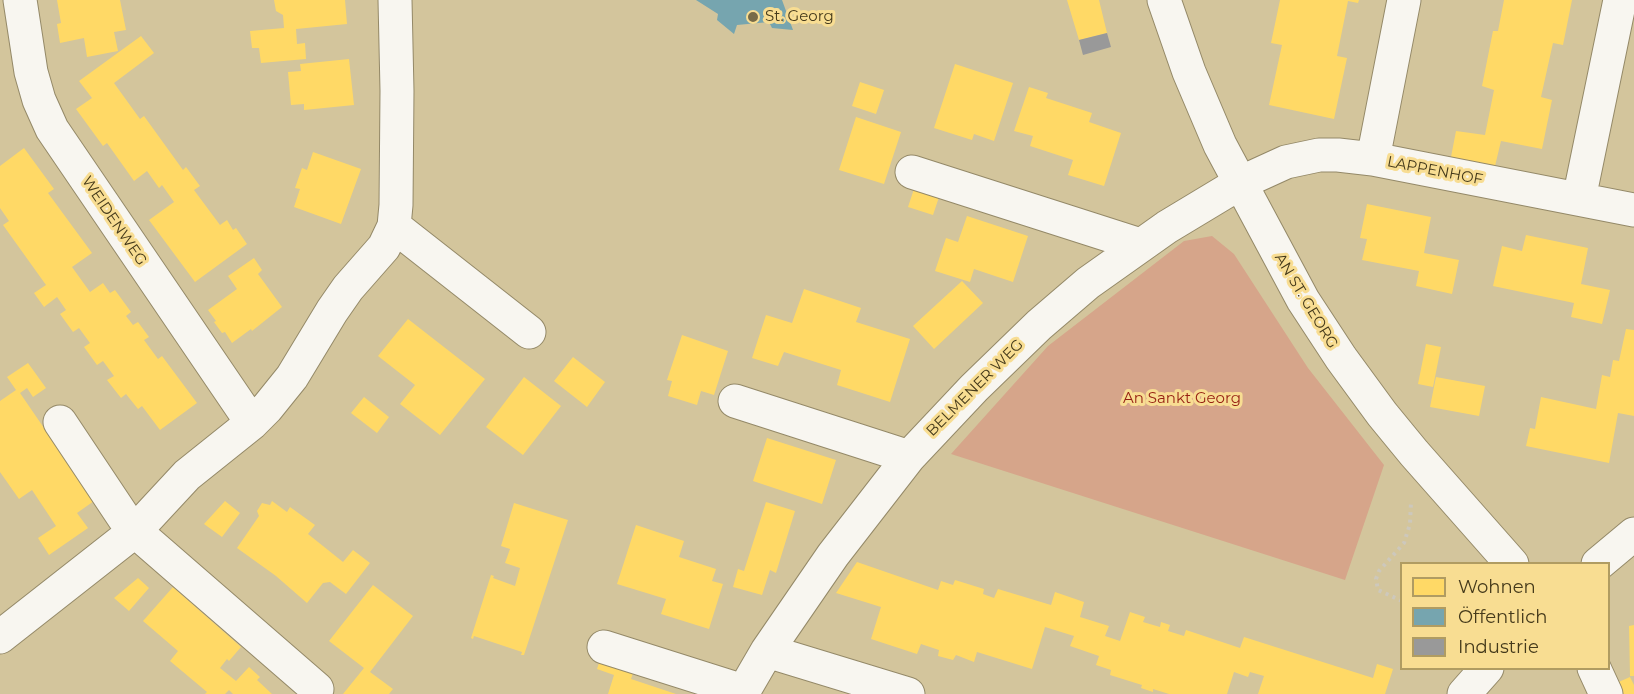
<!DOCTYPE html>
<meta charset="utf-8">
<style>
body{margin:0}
#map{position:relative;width:1634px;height:694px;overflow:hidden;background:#d3c59c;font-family:Montserrat,sans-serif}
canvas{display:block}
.legend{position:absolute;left:1400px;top:562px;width:210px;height:108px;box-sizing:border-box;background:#f8dd92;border:2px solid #b09c62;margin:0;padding:8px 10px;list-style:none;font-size:18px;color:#453a1b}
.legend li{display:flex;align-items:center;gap:12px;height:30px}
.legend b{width:30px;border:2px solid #b09c62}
</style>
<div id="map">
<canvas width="1634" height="694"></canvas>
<ul class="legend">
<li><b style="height:16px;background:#ffd966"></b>Wohnen</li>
<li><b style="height:16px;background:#76a5af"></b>Öffentlich</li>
<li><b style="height:16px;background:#999"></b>Industrie</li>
</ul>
</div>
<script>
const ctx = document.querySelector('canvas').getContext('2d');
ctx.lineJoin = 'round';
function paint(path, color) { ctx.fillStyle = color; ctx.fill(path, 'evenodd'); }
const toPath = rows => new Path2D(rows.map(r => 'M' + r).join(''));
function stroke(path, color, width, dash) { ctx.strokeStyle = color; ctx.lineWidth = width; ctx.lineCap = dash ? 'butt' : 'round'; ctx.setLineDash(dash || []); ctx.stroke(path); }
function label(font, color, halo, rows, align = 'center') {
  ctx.font = font + ' Montserrat,sans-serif'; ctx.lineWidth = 6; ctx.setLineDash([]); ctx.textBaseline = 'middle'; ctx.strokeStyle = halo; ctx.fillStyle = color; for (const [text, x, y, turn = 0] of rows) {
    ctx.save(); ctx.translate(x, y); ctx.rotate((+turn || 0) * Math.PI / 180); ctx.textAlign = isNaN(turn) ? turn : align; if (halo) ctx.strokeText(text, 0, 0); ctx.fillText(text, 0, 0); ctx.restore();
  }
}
paint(toPath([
 [1212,236,1234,254,1308,368,1384,465,1345,580,951,454,1048,346,1184,241]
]), '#d6a58a');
paint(toPath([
 [57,0,120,0,126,30,114,32,118,51,87,57,84,38,60,43,57,24,61,23],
 [274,0,345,0,347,24,296,29,297,44,305,43,306,59,261,63,259,48,252,48,250,31,284,28,283,15,276,11],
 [1067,0,1099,0,1107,33,1079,40],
 [1280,0,1359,0,1358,3,1348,1,1337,56,1347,58,1334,119,1269,105,1282,45,1271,43],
 [1504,0,1572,0,1563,45,1553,43,1541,97,1552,100,1542,149,1501,141,1495,166,1451,157,1456,131,1485,135,1494,90,1482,86,1493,31,1498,31],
 [141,36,154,53,114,83,140,119,144,116,183,170,186,167,200,186,194,190,220,225,227,220,233,230,236,228,247,244,195,282,149,220,174,202,162,185,159,188,147,171,134,181,107,143,103,146,76,109,92,98,79,81],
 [349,59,354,105,304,110,304,104,291,105,288,72,301,71,300,64],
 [955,64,1013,83,994,141,974,134,972,140,934,128],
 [860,82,884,90,876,114,852,106],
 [1029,87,1048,93,1046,98,1092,113,1089,122,1121,133,1104,186,1068,175,1073,160,1030,146,1033,136,1014,131],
 [856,117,901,132,884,184,839,170],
 [24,148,54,189,48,193,92,253,72,267,90,292,103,283,110,293,115,290,131,312,126,316,133,325,138,322,149,337,144,340,158,359,162,356,197,403,160,430,142,406,138,409,126,394,121,398,107,380,114,376,103,361,97,365,84,347,90,343,79,328,73,332,60,314,66,310,57,297,44,307,34,293,46,285,3,225,9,221,0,208,0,166],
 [313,152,361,169,341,224,294,207,300,189,295,188,302,168,307,170],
 [914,189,939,197,933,215,908,207],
 [1367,204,1431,217,1424,253,1459,260,1452,294,1416,286,1419,271,1362,260,1367,239,1360,238],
 [967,216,1028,236,1013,282,974,269,970,282,935,271,946,238,958,242],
 [1526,235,1588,248,1581,284,1610,290,1602,324,1571,317,1574,303,1493,286,1502,246,1522,251],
 [254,258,262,270,258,274,282,307,252,331,251,329,232,343,225,332,222,333,214,322,216,321,208,310,237,289,228,276],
 [962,281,983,303,934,349,913,326],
 [804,289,861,308,856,322,910,339,890,402,837,385,841,370,784,352,778,366,752,358,766,315,792,323],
 [408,319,485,379,440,435,400,404,415,385,378,356],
 [1626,329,1634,330,1634,416,1618,413,1609,463,1526,446,1530,428,1535,429,1541,397,1596,409,1602,375,1610,377,1613,360,1619,361],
 [682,335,728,351,714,395,701,391,697,405,668,396,672,381,667,380],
 [1426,344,1441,347,1433,387,1418,384],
 [573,357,605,382,587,407,554,381],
 [28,363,46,388,33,397,27,388,20,393,94,501,77,513,88,528,49,555,38,538,56,526,32,490,19,499,0,472,0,401,16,390,7,377],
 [524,377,561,406,523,455,486,427],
 [1436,377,1485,386,1479,416,1430,407],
 [364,397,389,417,377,433,351,413],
 [767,438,836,460,822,504,753,481],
 [225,501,240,513,222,537,204,524],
 [272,501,287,512,290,507,315,525,308,534,343,562,353,550,370,563,346,594,330,582,323,583,307,603,276,576,237,548,259,516,257,511,262,503,270,505],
 [766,502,795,511,776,573,770,570,762,595,733,587,738,569,744,571],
 [514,503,568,520,524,655,521,655,522,652,474,636,473,639,471,638,491,575,494,576,493,578,515,586,520,568,505,563,510,549,501,546],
 [636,525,684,541,679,557,716,569,712,581,723,584,709,629,661,614,666,599,617,584],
 [857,562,938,590,941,581,953,585,955,580,984,589,983,594,994,598,998,589,1051,605,1055,592,1084,602,1080,617,1109,626,1105,636,1120,641,1130,612,1145,617,1143,622,1160,627,1161,622,1170,625,1168,631,1184,636,1186,630,1240,648,1244,637,1373,678,1377,664,1393,669,1385,694,1258,694,1264,676,1250,672,1248,677,1234,672,1227,694,1169,694,1153,689,1153,692,1141,688,1142,685,1110,675,1111,670,1096,665,1099,656,1070,646,1074,636,1045,627,1032,669,977,652,974,662,956,655,953,660,938,656,939,650,921,644,917,654,871,639,881,607,836,593],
 [138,578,149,588,129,611,114,598],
 [373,585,413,616,370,672,393,689,389,694,343,694,364,668,329,641],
 [173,587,241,647,229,661,227,659,220,668,236,681,249,667,260,677,257,680,272,694,233,694,229,690,225,694,205,694,207,692,170,661,178,651,143,621],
 [1634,625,1634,676,1630,676,1629,626],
 [602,654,636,664,631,679,676,694,608,694,614,675,597,669],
 [1630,677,1634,685,1634,694,1619,694,1614,684]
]), '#ffd966');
paint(toPath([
 [696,0,782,0,793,30,772,28,769,22,737,25,734,34,717,20,718,14]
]), '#76a5af');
paint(toPath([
 [1107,33,1111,47,1083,55,1079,40]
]), '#999');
const minor = toPath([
 [20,0,31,72,39,100,52,129,252,423],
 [1164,0,1189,72,1220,145,1303,300,1341,358,1382,414,1414,453,1512,564],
 [1373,159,1404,0],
 [912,172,1140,245],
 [1579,199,1620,0],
 [394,226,529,332],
 [735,401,909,457],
 [60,422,124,518,135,531,317,689],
 [1598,564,1634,534],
 [0,637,135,531,187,475,252,423,267,408,292,377,332,311,348,288,384,247,394,226,396,205,397,91,395,0],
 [604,647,743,691],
 [767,651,908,694],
 [1594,668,1606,694],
 [742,694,767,651,833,555,909,457,974,388,1039,325,1088,283,1167,227,1240,183,1286,162,1319,155,1338,155,1373,159,1634,210],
 [1464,694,1487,668]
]);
stroke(minor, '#948968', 35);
stroke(toPath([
 [1402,601,1378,590,1376,579,1379,571,1404,543,1410,524,1411,502]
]), '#cdc8bc', 4, [3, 4.5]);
stroke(minor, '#f8f6f0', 33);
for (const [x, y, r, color] of [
 [753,17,6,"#776b48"]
]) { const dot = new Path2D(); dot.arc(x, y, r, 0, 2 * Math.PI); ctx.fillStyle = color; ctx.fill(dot); stroke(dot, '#f8dd92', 2); }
label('15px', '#453a1b', '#f8dd92', [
 ["St. Georg",765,17]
], 'left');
label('15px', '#453a1b', '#f8dd92', [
 ["LAPPENHOF",1435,171,11],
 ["WEIDENWEG",114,221,56],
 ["AN ST. GEORG",1306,301,59],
 ["BELMENER WEG",975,388,-45]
]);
label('15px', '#951e11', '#f8dd92', [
 ["An Sankt Georg",1182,399]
]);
</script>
